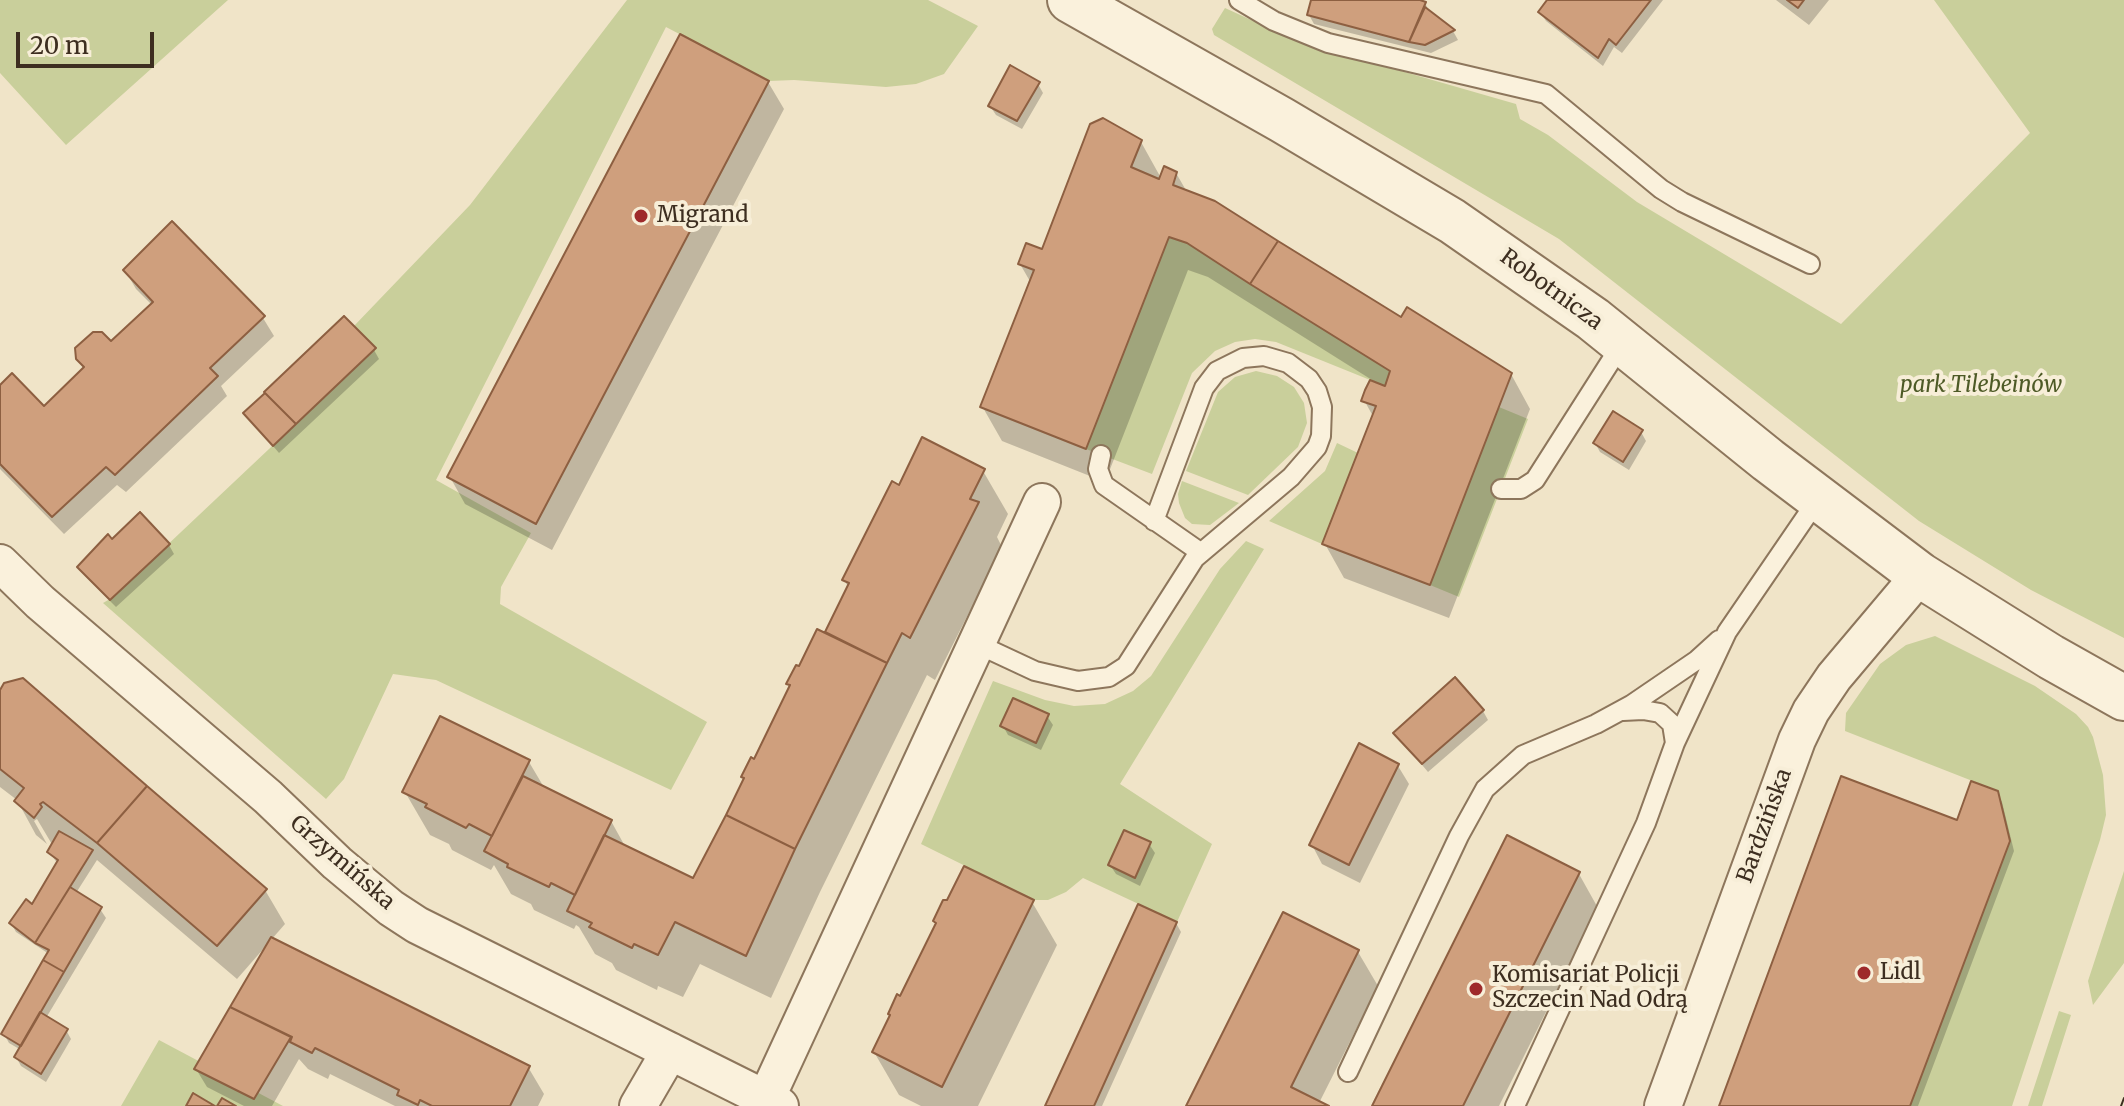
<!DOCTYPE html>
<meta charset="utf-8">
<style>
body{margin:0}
#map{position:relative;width:2124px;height:1106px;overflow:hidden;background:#f0e4c8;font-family:Merriweather,serif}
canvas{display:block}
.scale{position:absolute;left:16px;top:32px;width:138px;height:36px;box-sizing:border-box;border:4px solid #3d2e20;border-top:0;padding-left:10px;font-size:24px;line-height:28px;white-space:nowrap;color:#3d2e20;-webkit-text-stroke:6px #f7eed8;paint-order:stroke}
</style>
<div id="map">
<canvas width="2124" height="1106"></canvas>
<div class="scale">20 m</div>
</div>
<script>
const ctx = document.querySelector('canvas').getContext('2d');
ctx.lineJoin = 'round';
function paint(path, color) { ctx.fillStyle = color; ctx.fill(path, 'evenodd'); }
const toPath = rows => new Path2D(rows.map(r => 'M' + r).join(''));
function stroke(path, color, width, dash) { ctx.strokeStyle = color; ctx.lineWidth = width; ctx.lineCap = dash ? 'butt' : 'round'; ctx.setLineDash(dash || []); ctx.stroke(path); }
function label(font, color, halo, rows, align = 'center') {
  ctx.font = font + ' Merriweather,serif'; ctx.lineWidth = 8; ctx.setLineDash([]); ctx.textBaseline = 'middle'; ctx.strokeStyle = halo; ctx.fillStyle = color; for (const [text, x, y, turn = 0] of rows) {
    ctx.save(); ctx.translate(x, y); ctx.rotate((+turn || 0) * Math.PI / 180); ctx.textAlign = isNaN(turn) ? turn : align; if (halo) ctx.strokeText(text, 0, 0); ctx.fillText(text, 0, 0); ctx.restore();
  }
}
paint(toPath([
 [0,0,228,0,66,145,0,73],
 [627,0,928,0,978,26,944,74,916,84,886,87,794,80,769,81,666,27,436,480,531,533,501,587,500,604,707,722,671,790,436,680,393,674,344,779,326,799,103,603,110,599,375,349,354,326,470,205],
 [1934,0,2124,0,2124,638,2031,590,1919,521,1559,239,1214,35,1212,29,1225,8,1273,30,1321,48,1516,104,1520,119,1548,135,1637,202,1841,324,2030,133],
 [1169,237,1187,243,1390,371,1385,386,1276,342,1255,339,1235,342,1215,351,1192,373,1152,474,1086,449],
 [1256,371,1277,376,1294,387,1304,403,1307,423,1298,447,1248,495,1186,471,1218,392,1235,377],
 [1499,407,1528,419,1459,597,1430,585],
 [1337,443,1358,453,1322,544,1269,521,1325,471],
 [1182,481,1239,503,1210,525,1192,524,1185,518,1179,503,1178,494],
 [1246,541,1264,549,1120,784,1212,844,1177,922,1083,878,1066,892,1048,900,1034,900,921,844,993,681,1045,700,1074,706,1105,704,1133,691,1151,676,1220,569],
 [1935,636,2035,686,2076,714,2088,727,2093,737,2103,775,2106,815,2100,840,2012,1106,1910,1106,2009,841,1998,791,1845,731,1846,713,1880,664,1906,645],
 [2124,871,2124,963,2093,1005,2088,981],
 [2059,1011,2071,1015,2042,1106,2028,1106],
 [159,1040,283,1106,121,1106]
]), '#c9cf9b');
paint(toPath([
 [1313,0,1412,0,1425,3,1430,13,1453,31,1458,40,1431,53,1314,24,1309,15],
 [1550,0,1663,0,1622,53,1614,47,1603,66,1546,21,1540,12],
 [1776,0,1829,0,1809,25],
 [768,82,784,109,552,550,465,504,450,477],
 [1038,84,1043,93,1022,129,996,115,990,106],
 [1141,142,1161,178,1176,173,1187,192,1401,320,1511,374,1530,409,1449,618,1344,578,1325,544,1374,418,1364,400,1372,380,1208,277,1188,270,1105,482,1002,441,982,406,1031,283,1020,264,1043,252],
 [172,224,263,318,274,336,221,386,227,396,126,492,117,485,64,534,0,469,0,388,44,409,84,370,78,359,112,344,152,305,136,289,125,270],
 [374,350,379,359,279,453,245,413],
 [1641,432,1646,441,1629,470,1600,452,1595,443],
 [983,471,1008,514,997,537,1002,547,935,680,927,675,820,892,771,998,700,964,683,997,658,986,657,990,616,970,612,963,595,954,579,927,576,925,574,929,534,910,531,904,511,894,494,865,491,870,452,850,449,844,430,835,405,792,529,762,545,789,611,821,626,848,694,881,745,780,743,777,755,761,791,688,788,684,826,635,849,588,844,580,899,487],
 [169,545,174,554,116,607,85,576,80,567],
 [0,694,265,890,285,924,271,940,528,1067,544,1094,538,1106,395,1106,330,1074,328,1079,308,1069,299,1059,272,1106,244,1106,207,1087,196,1069,267,948,265,947,237,979,97,860,76,893,100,909,106,918,46,1018,66,1030,71,1039,46,1082,21,1066,16,1057,21,1050,9,1043,4,1034,49,954,16,932,11,923,33,907,58,864,49,852,53,846,37,819,34,821,47,844,36,835,17,800,0,787],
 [1483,711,1488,720,1428,772,1396,734],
 [1047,716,1053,725,1041,750,1008,735,1003,726],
 [1398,766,1409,784,1360,883,1322,864,1312,845],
 [1996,792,2002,802,2014,851,1918,1106,1721,1106,1958,823],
 [1149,844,1155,853,1140,886,1116,874,1110,865],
 [1579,874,1598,908,1499,1106,1374,1106],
 [948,902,1032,902,1057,945,978,1106,921,1106,899,1095,874,1052],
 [1176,923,1181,932,1102,1106,1048,1106],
 [1358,952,1378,986,1319,1103,1324,1106,1188,1106]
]), '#0003');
const building = toPath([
 [1311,0,1420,0,1426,2,1409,42,1307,15,1311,0],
 [1547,0,1651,0,1616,45,1609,39,1598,58,1538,12,1547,0],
 [1787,0,1804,0,1798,8,1787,0],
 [1425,7,1455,30,1425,45,1409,42,1425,7],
 [680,34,769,81,536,524,447,477,680,34],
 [1010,65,1040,82,1017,121,988,106,1010,65],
 [1103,118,1142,140,1131,167,1159,179,1164,166,1177,172,1173,185,1215,201,1278,241,1250,284,1187,243,1169,237,1086,449,980,407,1034,270,1018,264,1026,243,1042,249,1090,124,1103,118],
 [172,221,265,316,210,368,218,376,115,475,106,467,52,517,0,464,0,385,12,373,44,406,84,367,76,359,75,348,93,332,102,332,111,341,153,302,123,270,172,221],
 [1278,241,1401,317,1407,307,1512,373,1430,585,1322,544,1376,406,1361,401,1365,390,1370,380,1385,386,1390,371,1250,284,1278,241],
 [344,316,376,348,296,424,264,392,344,316],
 [265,393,296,424,273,446,243,413,265,393],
 [1613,411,1643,430,1623,462,1593,443,1613,411],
 [922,437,985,469,970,499,979,502,910,638,902,633,887,663,825,632,849,583,842,580,892,481,899,485,922,437],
 [140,512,170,544,110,600,77,567,108,534,112,539,140,512],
 [817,629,887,663,795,849,726,815,744,778,741,777,751,757,754,759,790,685,786,684,796,665,799,666,817,629],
 [1455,677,1484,710,1422,764,1393,733,1455,677],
 [23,678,147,786,97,843,43,802,40,804,42,807,34,818,14,801,24,788,0,769,0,690,4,683,23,678],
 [1013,698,1049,714,1036,743,1000,726,1013,698],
 [440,716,530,760,492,836,469,824,466,828,425,807,427,804,402,792,440,716],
 [1359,743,1399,764,1349,865,1309,845,1359,743],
 [523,776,612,820,575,895,551,883,549,887,507,867,508,864,484,851,523,776],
 [1841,776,1957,820,1971,781,1998,791,2010,841,1910,1106,1719,1106,1841,776],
 [147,786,267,889,217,946,97,843,147,786],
 [726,815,795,849,746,956,675,922,658,955,634,944,632,948,589,927,592,923,567,911,604,835,693,878,726,815],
 [1124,830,1151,842,1135,878,1108,865,1124,830],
 [59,831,93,850,35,943,9,923,26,899,32,904,58,860,47,852,59,831],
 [1507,835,1580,872,1463,1106,1372,1106,1507,835],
 [964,866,1034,900,942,1087,872,1052,890,1015,888,1014,897,994,900,996,936,923,933,921,943,900,947,900,964,866],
 [70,887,102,907,64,972,43,960,49,950,35,943,70,887],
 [1138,904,1177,922,1094,1106,1045,1106,1138,904],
 [1283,912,1359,950,1291,1087,1329,1106,1186,1106,1283,912],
 [271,937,530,1066,510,1106,432,1106,420,1100,418,1105,397,1095,399,1090,315,1048,312,1053,290,1042,292,1037,230,1007,271,937],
 [43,960,64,972,21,1046,1,1034,43,960],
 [230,1007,291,1037,254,1099,194,1069,230,1007],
 [40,1012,68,1029,41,1074,14,1057,40,1012],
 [193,1093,215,1106,186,1106,193,1093],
 [222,1098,236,1106,217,1106,222,1098]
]);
paint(building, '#cf9f7d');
stroke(building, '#8d5f41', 2);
const service = toPath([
 [1239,0,1274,21,1328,43,1546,94,1661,189,1682,202,1810,264],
 [1101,455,1098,469,1104,485,1200,552],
 [1501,489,1521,489,1535,480,1623,342],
 [975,643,1035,671,1078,681,1109,677,1126,666,1195,558,1291,477,1317,447,1321,436,1322,407,1317,391,1309,379,1288,363,1264,356,1243,358,1217,371,1204,388,1154,521],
 [1623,711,1643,710,1660,713,1672,724,1675,743],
 [1348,1072,1459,836,1485,789,1523,755,1596,724,1631,705,1697,660,1719,640],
 [1515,1106,1646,823,1675,743,1727,632,1818,499]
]);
const minor = toPath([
 [0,563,40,602,268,797,337,863,391,908,417,925,780,1106],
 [766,1099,1042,502],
 [638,1106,670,1051],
 [1663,1106,1797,740,1811,711,1834,677,1920,575]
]);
const tertiary = toPath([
 [1070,0,1282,120,1452,221,1593,319,1768,460,1920,575,2051,657,2124,698]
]);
stroke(service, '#8d765c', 22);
stroke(minor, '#8d765c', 40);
stroke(tertiary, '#8d765c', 48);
stroke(service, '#faf1dc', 18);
stroke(minor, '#faf1dc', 36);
stroke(tertiary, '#faf1dc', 44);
stroke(toPath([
 [2121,1106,2124,1098]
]), '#3d2e20', 2);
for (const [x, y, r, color] of [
 [641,216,8,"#9e2a2b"],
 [1864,973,8,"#9e2a2b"],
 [1476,989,8,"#9e2a2b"]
]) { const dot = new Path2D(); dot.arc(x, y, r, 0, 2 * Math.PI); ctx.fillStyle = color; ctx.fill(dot); stroke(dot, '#f7eed8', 3); }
label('22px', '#3d2e20', '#f7eed8', [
 ["Migrand",657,216],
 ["Lidl",1880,973],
 ["Komisariat Policji",1492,976],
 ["Szczecin Nad Odrą",1492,1001]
], 'left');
label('22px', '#3d2e20', '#f7eed8', [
 ["Robotnicza",1551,290,36],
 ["Bardzińska",1765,826,-70],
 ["Grzymińska",342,863,41]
]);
label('italic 22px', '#4d5a26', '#f7eed8', [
 ["park Tilebeinów",1981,386]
]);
</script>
